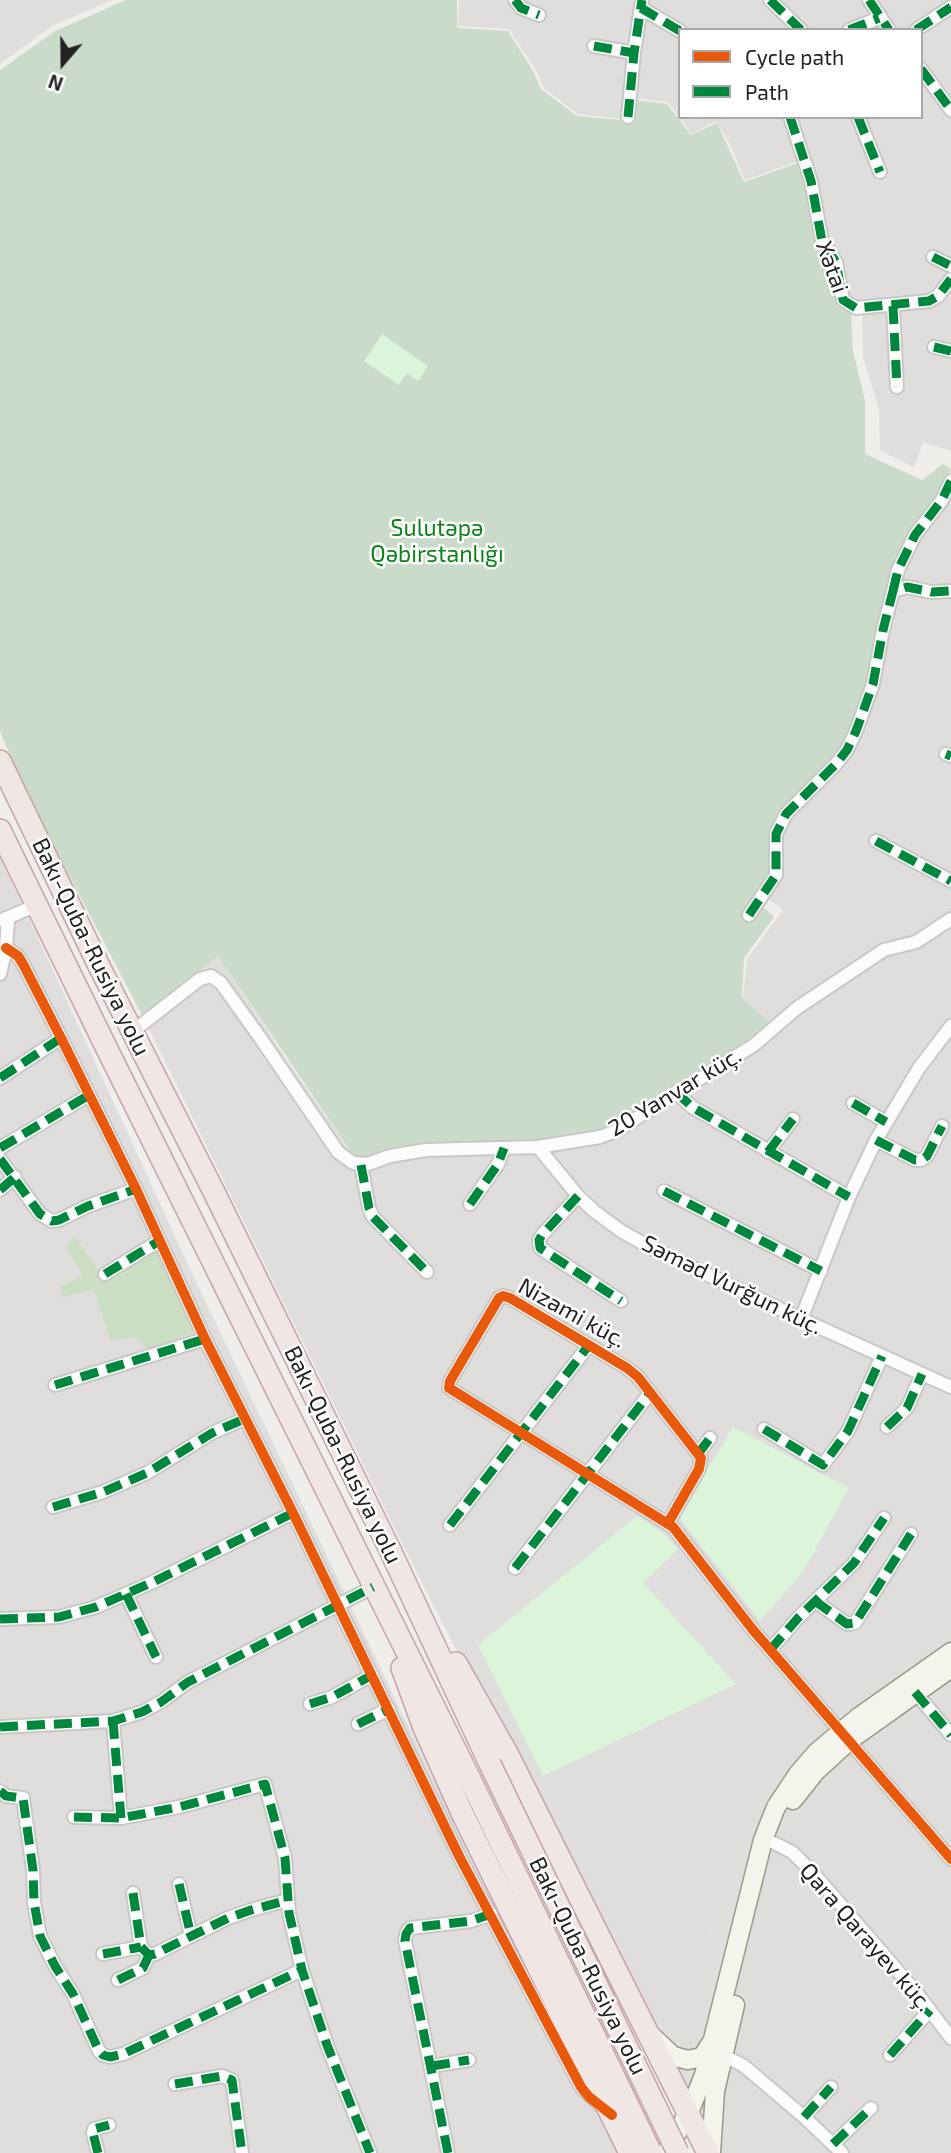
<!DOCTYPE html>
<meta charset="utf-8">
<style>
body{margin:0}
#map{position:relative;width:951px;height:2153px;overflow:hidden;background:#f0eeeb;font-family:"Exo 2",sans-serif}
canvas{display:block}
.legend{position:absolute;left:678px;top:28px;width:245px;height:91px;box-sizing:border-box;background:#fff;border:2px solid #a7a7a7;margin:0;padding:9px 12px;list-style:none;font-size:21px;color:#222}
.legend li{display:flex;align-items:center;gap:14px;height:35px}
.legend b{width:35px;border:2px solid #a7a7a7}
.north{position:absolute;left:28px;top:28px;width:70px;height:70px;-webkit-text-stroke:5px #fff;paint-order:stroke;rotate:200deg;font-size:19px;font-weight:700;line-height:28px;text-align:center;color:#222}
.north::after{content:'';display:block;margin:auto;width:24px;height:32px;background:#222;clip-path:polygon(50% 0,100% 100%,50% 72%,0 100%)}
</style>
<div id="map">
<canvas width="951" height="2153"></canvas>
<ul class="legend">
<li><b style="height:9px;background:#e8590c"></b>Cycle path</li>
<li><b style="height:9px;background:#00873e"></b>Path</li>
</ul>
<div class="north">N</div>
</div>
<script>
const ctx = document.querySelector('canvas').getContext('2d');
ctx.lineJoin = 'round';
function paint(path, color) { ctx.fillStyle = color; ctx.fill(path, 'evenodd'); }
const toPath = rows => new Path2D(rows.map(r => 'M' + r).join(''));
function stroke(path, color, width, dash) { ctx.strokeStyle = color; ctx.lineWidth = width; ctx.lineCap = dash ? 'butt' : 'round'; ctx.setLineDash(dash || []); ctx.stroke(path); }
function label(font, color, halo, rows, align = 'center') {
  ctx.font = font + ' "Exo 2",sans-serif'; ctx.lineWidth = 5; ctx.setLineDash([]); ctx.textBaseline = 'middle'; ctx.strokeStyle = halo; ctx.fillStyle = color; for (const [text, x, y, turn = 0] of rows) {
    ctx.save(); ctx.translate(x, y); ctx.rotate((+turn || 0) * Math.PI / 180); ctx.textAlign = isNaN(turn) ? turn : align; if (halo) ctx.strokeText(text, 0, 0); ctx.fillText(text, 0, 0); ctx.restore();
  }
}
paint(toPath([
 [0,0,112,0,52,26,0,64],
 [459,0,951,0,951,451,923,442,914,468,880,450,879,409,863,357,862,305,844,294,839,254,826,241,801,160,745,180,728,140,716,121,692,134,668,102,625,97,623,119,578,114,544,88,536,70,509,29,458,26],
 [680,30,921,30,921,117,680,117],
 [951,490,951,2153,715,2153,666,2045,522,1762,453,1644,398,1535,143,1017,218,956,287,1060,357,1160,405,1147,525,1141,771,1023,743,997,747,959,783,910,768,899,784,869,784,857,780,840,784,827,797,809,851,755,876,696,898,577,932,512,942,514],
 [0,855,190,1269,496,1910,624,2153,0,2153]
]), '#dfdedc');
paint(toPath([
 [75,1237,104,1280,157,1251,197,1331,148,1350,136,1337,110,1340,94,1289,63,1297,60,1287,83,1275,65,1245]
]), '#cbdec1');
paint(toPath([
 [126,0,457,0,457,28,508,31,533,71,541,89,577,116,633,121,635,100,667,104,691,135,717,123,744,182,801,162,830,259,839,300,851,312,853,351,865,401,865,454,922,480,943,464,951,469,946,482,894,579,866,690,857,718,839,755,785,807,774,872,756,901,774,917,744,958,742,997,771,1023,751,1043,611,1129,570,1138,405,1147,357,1160,218,956,143,1017,25,791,0,731,0,70,55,31]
]), '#cadbca');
paint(toPath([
 [382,334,428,366,418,381,407,373,399,385,364,361],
 [733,1427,849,1488,803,1572,760,1621,679,1517],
 [637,1516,663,1533,678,1549,643,1583,736,1684,543,1776,478,1645]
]), '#daf5da');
paint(toPath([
 [724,1889,740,1894,726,1946,705,1940],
 [533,1994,581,2087,569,2092,558,2077,522,1999]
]), '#e0dfde');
const minor = toPath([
 [515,0,521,8,539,15],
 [770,0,801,30],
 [869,0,889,30],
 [641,8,680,31],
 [849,30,879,18],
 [916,30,951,7],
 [594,46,634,53],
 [921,69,951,110],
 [628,117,634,53,642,0],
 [790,117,811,181,822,241,836,262,843,300,856,308,929,301,938,296,951,279],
 [858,117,880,172],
 [933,257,951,266],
 [893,306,897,387],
 [934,347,951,351],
 [893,591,898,570,915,535,942,500,951,481],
 [946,754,951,756],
 [876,841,951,881],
 [749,915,776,875,776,834,786,814,836,764,847,750,856,731,873,684,883,630,893,591,907,587,932,592,950,591],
 [2,920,37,905],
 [6,948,18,956,23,964,61,1038,136,1189,205,1339,293,1513,459,1856,581,2087,604,2109],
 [0,974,6,948,8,919],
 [132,1032,200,979,211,976,221,983,261,1039,338,1152,353,1163,368,1164,390,1156,426,1150,538,1147,600,1137,616,1131,754,1045,797,1008,884,950,916,942,951,919],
 [0,1078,61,1038],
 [676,1092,692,1107,849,1197],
 [853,1103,886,1122],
 [876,1140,915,1160,921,1160,927,1156,942,1126],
 [538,1147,578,1196,594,1211,621,1231,653,1249,801,1319,951,1387],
 [0,1148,89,1095],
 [768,1152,793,1119],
 [0,1159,40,1214,52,1221,59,1220,88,1206,136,1189],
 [361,1165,369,1208,373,1217,427,1272],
 [0,1190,15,1177],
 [664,1191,821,1271],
 [578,1196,542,1235,539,1240,540,1248,621,1301],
 [470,1204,498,1164,504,1148],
 [105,1274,159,1241],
 [801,1319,849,1197,876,1140,919,1068,951,1026],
 [55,1385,205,1339],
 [887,1427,907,1408,922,1374],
 [764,1429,823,1465,848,1431,882,1356],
 [698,1454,710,1438],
 [53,1507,103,1492,147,1473,212,1433,244,1419],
 [668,1523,699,1469,701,1458,698,1454,638,1377,627,1368,510,1298,503,1296,499,1298,450,1381,449,1388,673,1527,753,1630,951,1859],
 [450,1525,589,1345],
 [515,1568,650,1393],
 [126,1594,156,1657],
 [815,1601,847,1624,855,1623,911,1534],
 [0,1619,59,1617,96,1607,153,1582,293,1513],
 [770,1650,798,1618,854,1563,884,1518],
 [915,1692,951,1735],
 [310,1704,332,1697,372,1675],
 [113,1721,121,1818],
 [358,1724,389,1709],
 [0,1727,113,1721,142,1712,161,1702,188,1682,373,1587],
 [0,1791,6,1796,23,1798,33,1870,34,1902,40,1936,55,1966,73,1994,99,2051,103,2055,110,2057,123,2054,302,1970],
 [74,1817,121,1818,179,1807,265,1784,285,1858,289,1913,302,1970,327,2045,370,2153],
 [774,1843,792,1852,814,1874,916,1992,951,2038],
 [179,1884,191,1936],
 [133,1893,141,1947,149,1955,155,1954,228,1918,251,1910,288,1900],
 [103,1954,141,1947],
 [118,1980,143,1968,149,1955],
 [723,2055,744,2066,804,2117,842,2153],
 [890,2055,930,2010],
 [432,2066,469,2060],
 [175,2084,222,2076,232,2080,242,2153],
 [804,2117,831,2087],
 [833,2144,871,2108],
 [98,2153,93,2133,94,2129,109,2125],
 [448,2153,405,1941,406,1934,410,1928,471,1921,491,1914]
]);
const secondary = toPath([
 [793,1800,816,1771,850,1740,951,1668],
 [654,2038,673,2056,688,2060,702,2057,711,2043],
 [666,2153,692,2105,704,2075,763,1840,776,1807,798,1774,817,1752,860,1716,951,1652],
 [711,2153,715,2091,735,2005]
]);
const trunk = toPath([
 [0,761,98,964,213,1190,391,1552,490,1764],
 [0,830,106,1047,468,1775,651,2153],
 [456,1663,508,1755,708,2153],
 [402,1668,424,1728,463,1815,630,2153]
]);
stroke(minor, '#c9c8c7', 16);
stroke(secondary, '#999a82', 21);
stroke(trunk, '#c5a2ac', 24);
stroke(minor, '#fdfcfc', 12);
stroke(secondary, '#f4f4ed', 18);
stroke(trunk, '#f0e6e4', 21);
const trunkBridge = toPath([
 [490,1764,678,2153]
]);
stroke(trunkBridge, '#c5a2ac', 24, []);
stroke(trunkBridge, '#f0e6e4', 21);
stroke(toPath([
 [515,0,521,8,539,15],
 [770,0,801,30],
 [869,0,889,30],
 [641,8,680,31],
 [849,30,879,18],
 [916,30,951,7],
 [594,46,634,53],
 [921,69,951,110],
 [628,117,634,53,642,0],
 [790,117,811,181,822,241,836,262,843,300,856,308,929,301,938,296,951,279],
 [858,117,880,172],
 [933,257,951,266],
 [893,306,897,387],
 [934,347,951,351],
 [893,591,898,570,915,535,942,500,951,481],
 [946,754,951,756],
 [876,841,951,881],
 [749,915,776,875,776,834,786,814,836,764,847,750,856,731,873,684,883,630,893,591,907,587,932,592,950,591],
 [0,1078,61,1038],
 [676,1092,692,1107,849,1197],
 [853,1103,886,1122],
 [876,1140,915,1160,921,1160,927,1156,942,1126],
 [0,1148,89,1095],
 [768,1152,793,1119],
 [0,1159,40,1214,52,1221,59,1220,88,1206,136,1189],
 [361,1165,369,1208,373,1217,427,1272],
 [0,1190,15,1177],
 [664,1191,821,1271],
 [578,1196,542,1235,539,1240,540,1248,621,1301],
 [470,1204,498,1164,504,1148],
 [105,1274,159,1241],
 [55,1385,205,1339],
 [887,1427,907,1408,922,1374],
 [764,1429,823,1465,848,1431,882,1356],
 [698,1454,710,1438],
 [53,1507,103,1492,147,1473,212,1433,244,1419],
 [450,1525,589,1345],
 [515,1568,650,1393],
 [126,1594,156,1657],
 [815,1601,847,1624,855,1623,911,1534],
 [0,1619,59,1617,96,1607,153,1582,293,1513],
 [770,1650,798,1618,854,1563,884,1518],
 [915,1692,951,1735],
 [310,1704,332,1697,372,1675],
 [113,1721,121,1818],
 [358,1724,389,1709],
 [0,1727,113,1721,142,1712,161,1702,188,1682,373,1587],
 [0,1791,6,1796,23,1798,33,1870,34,1902,40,1936,55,1966,73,1994,99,2051,103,2055,110,2057,123,2054,302,1970],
 [74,1817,121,1818,179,1807,265,1784,285,1858,289,1913,302,1970,327,2045,370,2153],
 [179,1884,191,1936],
 [133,1893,141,1947,149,1955,155,1954,228,1918,251,1910,288,1900],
 [103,1954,141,1947],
 [118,1980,143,1968,149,1955],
 [890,2055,930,2010],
 [432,2066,469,2060],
 [175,2084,222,2076,232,2080,242,2153],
 [804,2117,831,2087],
 [833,2144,871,2108],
 [98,2153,93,2133,94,2129,109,2125],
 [448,2153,405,1941,406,1934,410,1928,471,1921,491,1914]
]), '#00873e', 9, [18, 9]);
stroke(toPath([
 [6,948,18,956,23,964,61,1038,136,1189,205,1339,293,1513,459,1856,581,2087,589,2097,612,2115],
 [668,1523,699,1469,701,1458,698,1454,638,1377,627,1368,510,1298,503,1296,499,1298,450,1381,449,1388,673,1527,753,1630,951,1859]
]), '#e8590c', 10);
label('23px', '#222', '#fff', [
 ["Xətai",832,267,70],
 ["Bakı-Quba-Rusiya yolu",91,947,64],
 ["20 Yanvar küç.",675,1092,-31],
 ["Səməd Vurğun küç.",732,1285,26],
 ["Nizami küç.",572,1313,29],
 ["Bakı-Quba-Rusiya yolu",343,1455,64],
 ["Qara Qarayev küç.",866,1937,49],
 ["Bakı-Quba-Rusiya yolu",588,1966,64]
]);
label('23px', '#0c8416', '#fff', [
 ["Sulutəpə",437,528],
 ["Qəbirstanlığı",437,554]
]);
</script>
